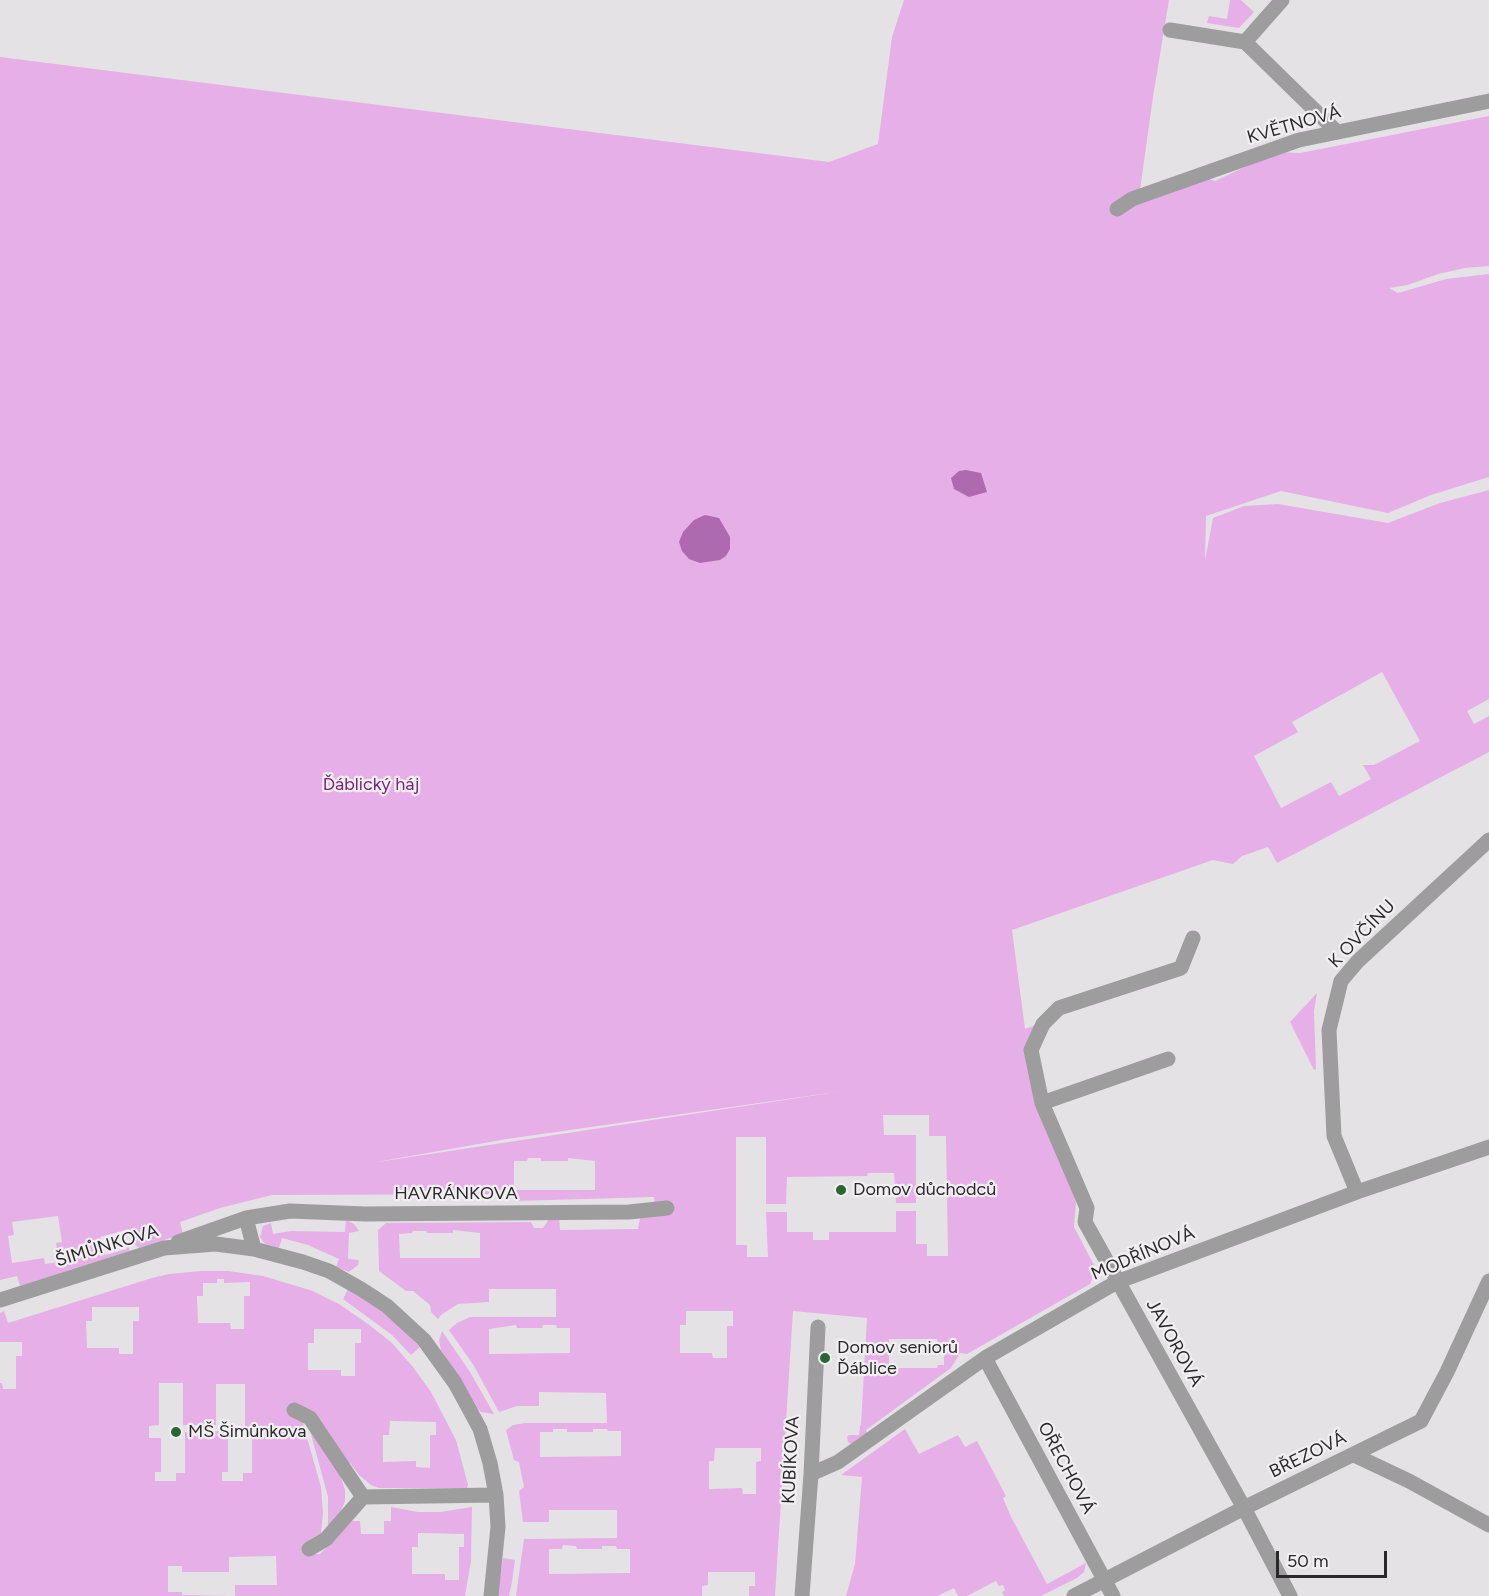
<!DOCTYPE html>
<meta charset="utf-8">
<style>
body{margin:0}
#map{position:relative;width:1489px;height:1596px;overflow:hidden;background:#e5e2e5;font-family:Figtree,sans-serif}
canvas{display:block}
.scale{position:absolute;left:1276px;top:1551px;width:111px;height:27px;box-sizing:border-box;border:3px solid #2a292a;border-top:0;padding-left:8px;font-size:18px;line-height:21px;white-space:nowrap;color:#2a292a;-webkit-text-stroke:4px #f2eff2;paint-order:stroke}
</style>
<div id="map">
<canvas width="1489" height="1596"></canvas>
<div class="scale">50 m</div>
</div>
<script>
const ctx = document.querySelector('canvas').getContext('2d');
ctx.lineJoin = 'round';
function paint(path, color) { ctx.fillStyle = color; ctx.fill(path, 'evenodd'); }
const toPath = rows => new Path2D(rows.map(r => 'M' + r).join(''));
function stroke(path, color, width, dash) { ctx.strokeStyle = color; ctx.lineWidth = width; ctx.lineCap = dash ? 'butt' : 'round'; ctx.setLineDash(dash || []); ctx.stroke(path); }
function label(font, color, halo, rows, align = 'center') {
  ctx.font = font + ' Figtree,sans-serif'; ctx.lineWidth = 4.5; ctx.setLineDash([]); ctx.textBaseline = 'middle'; ctx.strokeStyle = halo; ctx.fillStyle = color; for (const [text, x, y, turn = 0] of rows) {
    ctx.save(); ctx.translate(x, y); ctx.rotate((+turn || 0) * Math.PI / 180); ctx.textAlign = isNaN(turn) ? turn : align; if (halo) ctx.strokeText(text, 0, 0); ctx.fillText(text, 0, 0); ctx.restore();
  }
}
paint(toPath([
 [904,0,1169,0,1153,97,1140,190,1203,177,1215,181,1277,152,1300,153,1489,116,1489,266,1465,268,1438,274,1408,285,1389,288,1398,293,1446,279,1489,274,1489,477,1431,495,1388,513,1281,491,1206,516,1205,560,1213,518,1244,506,1278,504,1388,523,1440,503,1489,490,1489,699,1467,711,1474,724,1489,716,1489,752,1277,863,1268,847,1242,856,1233,864,1213,860,1012,930,1025,1029,1036,1025,1038,1102,1076,1202,1074,1227,1094,1265,1094,1273,1090,1284,967,1354,960,1353,951,1368,866,1430,867,1433,851,1444,848,1442,847,1437,849,1435,859,1435,860,1426,861,1425,867,1318,793,1311,775,1596,749,1596,749,1586,755,1586,755,1572,708,1572,708,1585,702,1586,702,1596,516,1596,524,1539,617,1538,617,1510,549,1510,549,1522,523,1522,519,1491,524,1487,519,1462,514,1460,506,1430,513,1425,525,1423,607,1423,606,1393,539,1392,539,1406,517,1406,499,1412,474,1366,449,1330,457,1323,470,1317,556,1317,556,1289,489,1289,489,1302,458,1304,441,1315,438,1319,431,1312,430,1305,413,1291,406,1291,379,1271,378,1230,386,1223,531,1222,534,1228,543,1228,549,1219,559,1217,560,1230,638,1229,640,1218,656,1214,654,1197,515,1201,513,1194,272,1195,220,1208,180,1222,183,1234,139,1248,135,1245,129,1229,100,1237,105,1255,127,1249,125,1239,130,1251,20,1286,17,1276,0,1280,0,57,829,162,878,144,892,37],
 [1382,672,1420,741,1374,765,1363,765,1371,779,1339,796,1331,782,1281,808,1254,756,1298,732,1292,722],
 [843,1091,371,1163,507,1139],
 [883,1115,929,1115,929,1136,946,1136,948,1256,927,1256,927,1244,916,1244,916,1211,896,1211,896,1232,829,1232,829,1240,813,1240,813,1232,787,1232,787,1212,766,1212,768,1257,747,1257,747,1245,736,1245,736,1137,766,1137,766,1204,786,1204,787,1177,867,1176,868,1173,894,1173,896,1203,916,1203,916,1135,884,1135],
 [528,1158,541,1158,541,1161,568,1161,568,1158,595,1161,595,1190,514,1190,514,1161,527,1161],
 [58,1216,62,1242,56,1243,59,1262,45,1264,44,1258,12,1263,8,1236,14,1235,12,1222],
 [453,1230,480,1233,480,1258,400,1258,399,1234,412,1233,413,1231,426,1231,427,1233,453,1233],
 [686,1311,733,1311,733,1326,727,1326,727,1358,713,1358,712,1353,680,1353,680,1325,686,1325],
 [516,1325,517,1328,542,1328,543,1325,556,1325,557,1328,570,1328,570,1353,489,1354,489,1329],
 [889,1339,937,1339,938,1343,944,1344,944,1365,938,1365,937,1368,889,1368],
 [553,1429,567,1429,567,1432,593,1432,593,1429,607,1429,608,1431,621,1431,621,1456,540,1457,540,1432,553,1432],
 [715,1448,761,1448,761,1461,756,1462,756,1494,743,1494,742,1488,709,1489,709,1461,714,1461],
 [563,1545,576,1546,577,1549,602,1549,602,1546,616,1546,617,1549,630,1549,630,1573,549,1574,549,1549,562,1549],
 [1230,0,1241,0,1254,12,1239,28,1207,23,1209,16,1227,19],
 [1317,993,1314,1011,1316,1069,1314,1070,1290,1022],
 [346,1220,354,1224,359,1231,349,1233,348,1259,359,1260,358,1265,349,1272,336,1267,339,1259,308,1245,282,1238,279,1248,265,1244,260,1237,263,1226,271,1223,273,1234,291,1231,345,1232],
 [201,1271,228,1271,263,1276,313,1291,339,1304,368,1324,392,1343,413,1367,431,1392,456,1440,468,1485,467,1488,379,1488,371,1485,359,1475,350,1463,346,1465,302,1420,321,1487,323,1513,321,1533,309,1540,310,1554,320,1554,352,1521,360,1521,361,1534,384,1534,384,1521,391,1521,391,1507,418,1512,440,1512,472,1507,471,1561,465,1596,235,1596,235,1585,277,1585,276,1556,229,1557,229,1572,182,1572,182,1566,168,1566,168,1592,182,1592,182,1595,229,1596,0,1596,0,1383,2,1383,3,1389,16,1389,16,1356,22,1356,22,1342,0,1342,0,1313,4,1311,8,1323,152,1278,169,1274],
 [217,1279,224,1279,224,1283,250,1282,250,1296,244,1296,244,1329,231,1329,230,1323,198,1323,197,1296,203,1296,203,1283,217,1283],
 [92,1307,139,1307,139,1321,133,1321,133,1354,119,1354,119,1348,87,1348,86,1321,92,1321],
 [314,1329,361,1329,361,1343,355,1343,355,1376,341,1376,341,1370,308,1370,308,1343,314,1343],
 [159,1383,183,1383,183,1425,216,1425,216,1384,245,1384,245,1430,252,1430,252,1473,243,1473,243,1481,222,1481,222,1472,228,1472,228,1431,185,1432,185,1473,176,1473,176,1481,155,1481,155,1472,161,1472,161,1438,149,1438,149,1426,159,1425],
 [390,1421,436,1422,436,1435,430,1435,430,1468,416,1467,416,1461,383,1462,383,1435,389,1435],
 [418,1533,464,1534,464,1547,459,1547,459,1580,445,1580,445,1574,412,1574,412,1547,418,1547],
 [348,1289,385,1313,420,1347,411,1355,392,1335,343,1299],
 [442,1331,470,1372,494,1414,481,1412,475,1406,441,1350,439,1341],
 [308,1423,340,1474,345,1490,345,1501,341,1511,328,1527,328,1497],
 [905,1429,919,1454,958,1435,965,1447,977,1441,1006,1496,1003,1498,1011,1517,1047,1584,1086,1563,1084,1572,1077,1578,1041,1596,1004,1596,1002,1592,1005,1590,1003,1585,999,1586,996,1581,967,1596,958,1596,954,1588,937,1596,846,1596,855,1564,862,1477,841,1475],
 [503,1558,515,1560,512,1582,509,1596,497,1596]
]), '#e7afe7');
paint(toPath([
 [966,470,981,473,987,492,969,497,954,489,951,478,959,471],
 [705,515,719,518,730,537,730,549,726,556,720,560,700,563,689,559,682,551,679,542,683,532,694,520]
]), '#ae6aaf');
stroke(toPath([
 [1170,30,1245,42,1336,131],
 [1245,42,1282,0],
 [1117,209,1132,199,1299,140,1489,101],
 [1193,938,1181,968,1059,1008,1043,1024,1031,1050,1042,1103,1087,1208,1085,1222,1244,1508,1290,1596],
 [1042,1103,1168,1059],
 [1357,1192,1334,1136,1329,1030,1341,981,1358,961,1489,840],
 [178,1242,246,1218],
 [254,1249,246,1218,290,1211,365,1214,629,1212,667,1208],
 [0,1300,164,1248,216,1244,254,1249,303,1262,329,1271,361,1289,387,1306,424,1340,455,1383,480,1429,490,1463,496,1495,498,1527,491,1596],
 [985,1358,1113,1596],
 [294,1410,310,1418,363,1497],
 [1354,1455,1409,1481,1489,1525],
 [811,1474,838,1462,985,1358,1117,1282,1357,1192,1489,1147],
 [309,1549,326,1539,363,1497,496,1495],
 [802,1596,811,1474,818,1327],
 [1074,1596,1244,1508,1421,1421,1447,1372,1489,1281]
]), '#9e9d9e', 15);
for (const [x, y, r, color] of [
 [841,1190,6,"#276831"],
 [825,1358,6,"#276831"],
 [176,1432,6,"#276831"]
]) { const dot = new Path2D(); dot.arc(x, y, r, 0, 2 * Math.PI); ctx.fillStyle = color; ctx.fill(dot); stroke(dot, '#f2eff2', 2); }
label('18px', '#2a292a', '#f2eff2', [
 ["KVĚTNOVÁ",1294,125,-16],
 ["K OVČÍNU",1362,934,-46],
 ["HAVRÁNKOVA",456,1194],
 ["ŠIMŮNKOVA",107,1246,-17],
 ["MODŘÍNOVÁ",1143,1254,-23],
 ["JAVOROVÁ",1174,1343,61],
 ["BŘEZOVÁ",1308,1455,-26],
 ["KUBÍKOVA",791,1460,-87],
 ["OŘECHOVÁ",1066,1468,62]
]);
label('18px', '#77237a', '#f2eff2', [
 ["Ďáblický háj",371,785]
]);
label('18px', '#2a292a', '#f2eff2', [
 ["Domov důchodců",853,1190],
 ["Domov seniorů",837,1348],
 ["Ďáblice",837,1369],
 ["MŠ Šimůnkova",188,1432]
], 'left');
</script>
